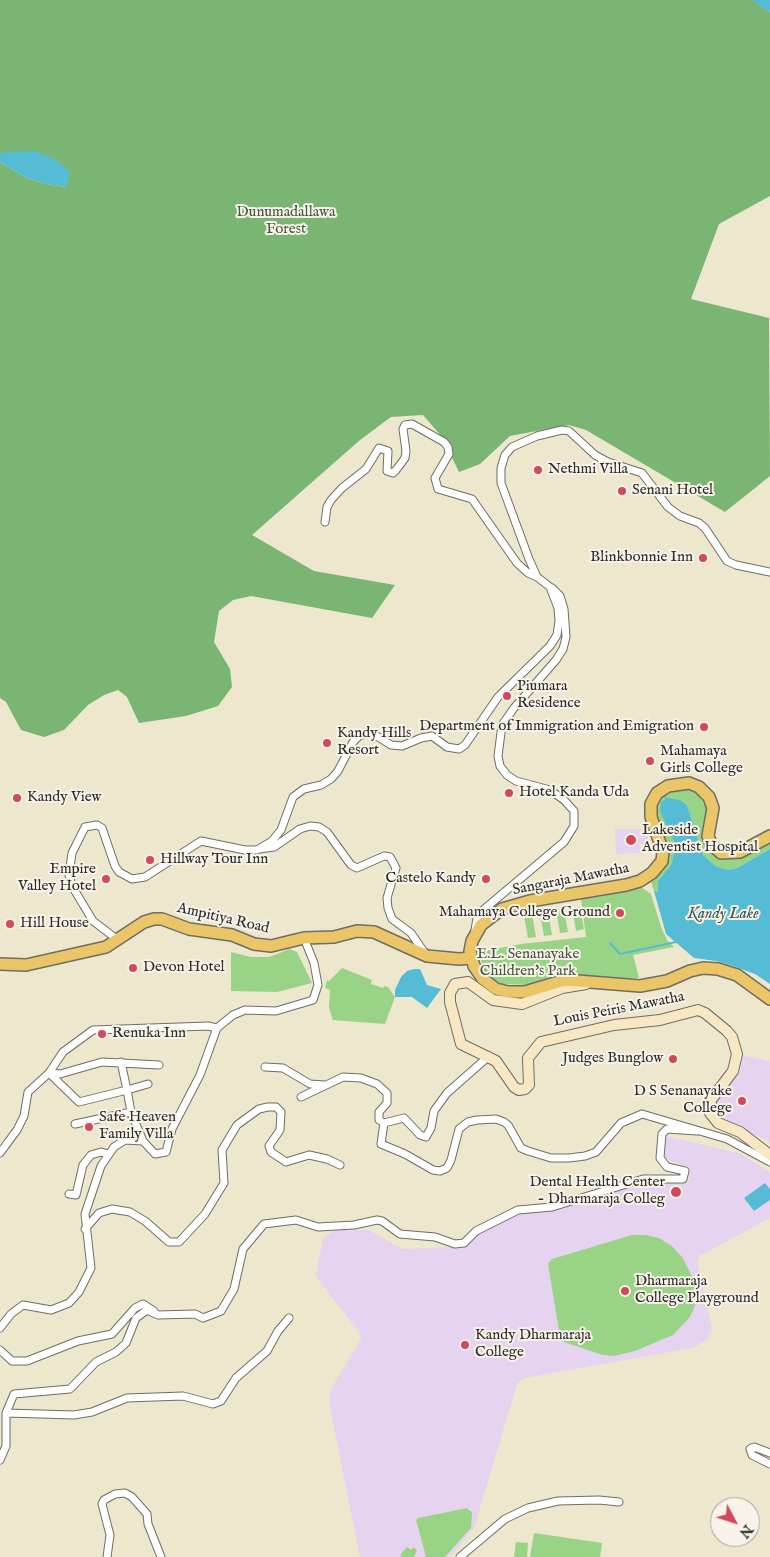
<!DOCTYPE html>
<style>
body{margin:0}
#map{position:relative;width:770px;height:1557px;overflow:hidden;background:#ede7cd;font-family:"IM FELL English",serif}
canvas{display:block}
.north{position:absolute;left:710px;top:1497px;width:50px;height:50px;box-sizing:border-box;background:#f7f3e8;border:1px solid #a5a39c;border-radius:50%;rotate:130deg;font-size:14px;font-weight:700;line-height:20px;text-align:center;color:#2b2b2b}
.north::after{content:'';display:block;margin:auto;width:18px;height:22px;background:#d1495b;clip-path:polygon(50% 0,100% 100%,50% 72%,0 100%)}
</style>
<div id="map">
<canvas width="770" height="1557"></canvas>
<div class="north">N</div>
</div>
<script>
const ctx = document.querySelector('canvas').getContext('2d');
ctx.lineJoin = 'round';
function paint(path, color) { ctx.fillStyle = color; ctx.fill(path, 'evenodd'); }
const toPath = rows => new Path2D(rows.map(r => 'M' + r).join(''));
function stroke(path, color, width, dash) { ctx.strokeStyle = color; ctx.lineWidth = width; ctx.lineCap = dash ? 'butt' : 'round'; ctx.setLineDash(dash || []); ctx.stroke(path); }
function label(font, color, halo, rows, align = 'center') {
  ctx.font = font + ' "IM FELL English",serif'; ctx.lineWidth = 4; ctx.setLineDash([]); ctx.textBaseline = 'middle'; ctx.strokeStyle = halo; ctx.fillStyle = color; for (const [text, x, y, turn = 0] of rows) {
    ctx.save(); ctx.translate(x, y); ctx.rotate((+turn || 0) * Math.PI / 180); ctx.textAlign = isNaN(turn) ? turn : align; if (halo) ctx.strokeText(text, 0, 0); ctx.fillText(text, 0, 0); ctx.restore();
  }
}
paint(toPath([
 [615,829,640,829,640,836,648,836,648,844,640,844,641,853,616,854],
 [740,1055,770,1061,770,1142,716,1116,713,1103],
 [665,1136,739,1153,770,1172,770,1218,701,1255,697,1260,712,1329,707,1340,692,1348,524,1378,517,1384,474,1528,450,1557,445,1557,471,1528,471,1509,467,1508,418,1518,416,1521,426,1557,360,1557,329,1402,330,1391,361,1339,360,1333,319,1281,316,1274,323,1239,335,1230,369,1230,402,1249,454,1247,516,1214,557,1210,625,1189,689,1181,690,1177,689,1167,663,1158],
 [632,1235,646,1235,659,1238,672,1246,682,1257,552,1259]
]), '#e5d3f0');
paint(toPath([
 [691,788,708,802,702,836,705,848,717,856,770,841,770,849,737,868,729,870,717,867,703,855,687,805,667,798,664,800,667,824,676,846,671,865,658,881,658,892,654,891,650,879,668,856,668,847,654,809,663,792],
 [641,887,651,894,661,927,667,940,674,947,633,955,639,978,613,979,564,974,549,977,530,985,503,984,490,978,483,968,479,952,521,944,586,937,581,898,598,897],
 [580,907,584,929,576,931,572,908],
 [564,909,568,932,560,933,556,910],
 [548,912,552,935,544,936,540,913],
 [532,914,536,937,528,938,524,916],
 [290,949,297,952,312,983,277,992,231,991,231,952,251,957,269,957],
 [342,968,372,980,371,984,383,988,384,986,388,987,395,997,385,1024,333,1020,329,1008,330,990,325,988,327,980,329,981],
 [632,1235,646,1235,659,1238,672,1246,682,1257,697,1286,699,1296,690,1317,673,1335,635,1351,614,1356,603,1355,564,1342,560,1337,548,1264,552,1259],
 [467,1508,472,1512,471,1528,445,1557,426,1557,416,1520,418,1518],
 [534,1533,602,1543,600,1557,530,1557],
 [516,1542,528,1543,527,1557,514,1557],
 [407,1547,411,1550,414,1547,417,1550,414,1557,402,1557,400,1555]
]), '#98d386');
paint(toPath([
 [0,0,753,0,770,12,770,196,719,224,691,299,769,318,770,476,725,512,586,430,569,425,510,436,480,464,459,472,442,437,423,415,391,417,360,440,252,535,314,571,395,585,372,618,251,596,233,600,219,611,214,642,230,669,232,687,218,706,186,716,139,723,127,697,118,690,104,695,88,705,64,730,44,737,21,730,6,702,0,698,0,162,27,178,46,184,67,187,0,160]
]), '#7ab573');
paint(toPath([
 [753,0,770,0,770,12,758,5],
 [36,151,56,160,70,172,67,187,46,184,27,178,0,162,1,152],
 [667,798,680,800,687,805,703,855,717,867,729,870,737,868,770,849,770,984,755,974,730,965,716,961,694,958,666,934,654,891,658,892,658,881,671,865,676,846,660,811,661,802],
 [414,969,420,969,427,985,441,989,427,1008,412,997,395,997,395,990,401,977,407,971],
 [765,1183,770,1189,770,1200,754,1211,744,1198]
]), '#56bbd4');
stroke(toPath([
 [665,796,666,799],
 [610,943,620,954,676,942]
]), '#56bbd4', 2);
const minor = toPath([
 [325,522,327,507,331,500,342,488,366,469,379,448,388,451,387,471,393,473,396,470,405,458,406,451,403,429,405,425,412,424,444,442,448,447,449,454,435,478,438,489,472,499,517,563,528,573,537,577],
 [259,849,274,847,300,829,310,826,319,827,327,832,351,865,357,868,384,856,390,857,396,868,387,898,388,908,392,919,411,933,426,955],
 [475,930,477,918,482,911,564,842,574,826,574,811,564,800,550,790,516,781,507,775,500,766,498,756,502,725,514,708,556,660,563,649,566,637,564,609,560,596,552,588],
 [118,940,93,921,72,886,69,875,72,853,85,827,97,825,102,828,115,866,119,872,132,879,145,877,201,841,245,850,257,850,272,841,281,830,293,797,304,789,321,785,331,779,338,771,353,742,360,735,372,733,391,745,402,746,421,738,432,736,447,747,459,749,465,745,498,697,550,646,557,635,559,621,558,608,550,587,537,577,529,559,501,483,501,468,505,455,512,447,537,436,562,430,569,431,595,455,608,462,642,473,668,507,680,516,699,523,705,528,727,561,736,565,770,572],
 [121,1062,127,1090,148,1084],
 [265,1067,283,1068,310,1084,324,1085],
 [49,1073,79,1102,127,1090,131,1112,143,1141,155,1154,166,1152,172,1129,200,1075,217,1028,233,1015,245,1010,276,1011,313,1000,318,985,314,963,304,938],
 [50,1073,60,1074,102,1062,159,1065],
 [301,1097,343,1077,361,1078,377,1084,387,1093,387,1103,379,1112,379,1120,384,1123,404,1118,420,1135,426,1137,431,1128,434,1111,447,1093,489,1056],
 [384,1123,381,1144,405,1154,433,1170,440,1171,447,1168,451,1160,459,1129,468,1122,477,1120,496,1119,504,1122,508,1125,521,1148,528,1151,551,1158,569,1158,585,1156,596,1152,621,1123,642,1114,727,1139,770,1162],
 [75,1124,131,1112],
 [0,1153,17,1130,24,1116,28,1092,49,1073,63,1052,93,1030,208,1026,217,1028],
 [69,1194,76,1195,83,1165,91,1155,101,1152,108,1154],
 [85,1229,99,1213,112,1209,130,1212,145,1221,169,1242,179,1242,205,1214,224,1183,222,1150,237,1125,259,1109,268,1107,276,1107,281,1112,280,1130,269,1146,271,1152,286,1162,309,1155,327,1159,340,1165],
 [0,1328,11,1314,23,1305,51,1310,69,1303,79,1292,91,1268,85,1214,101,1166,114,1147,125,1140,143,1141],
 [0,1350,12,1361,27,1361,78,1341,112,1334,135,1308,143,1304,154,1311],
 [6,1413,74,1415,92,1412,127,1398,183,1396,213,1404,221,1401,236,1378,267,1351,278,1331,289,1318],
 [770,1453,754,1447,750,1449,752,1455,770,1464],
 [0,1460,6,1446,6,1413,14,1394,70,1389,96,1362,116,1352,126,1343,136,1318,147,1310,158,1315,195,1314,203,1318,221,1311,234,1289,243,1249,264,1224,296,1220,318,1227,354,1225,377,1220,382,1221,400,1234,435,1237,455,1244,464,1243,476,1231,518,1210,552,1207,643,1179,683,1179,685,1171,667,1167,660,1158,662,1134,667,1129,697,1131],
 [107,1557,110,1535,102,1504,104,1500,115,1494,125,1493,132,1497,147,1514,148,1524,161,1557],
 [460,1557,505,1519,528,1508,558,1501,599,1500,619,1502]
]);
const secondary = toPath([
 [586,984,562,988,522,1004,493,1000,468,982,455,984,450,993,450,1002,461,1044,496,1061,514,1087,519,1090,525,1089,529,1085,528,1058,541,1042,614,1025,660,1020,698,1010,705,1013,727,1031,732,1037,737,1054,733,1071,711,1100,710,1113,718,1123,740,1132,770,1155]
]);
const primary = toPath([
 [770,836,740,852,721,853,711,844,708,836,713,808,709,797,699,787,689,783,668,786,657,793,651,804,651,817,663,852,662,861,652,873,640,881,626,885,530,901,502,909,481,925,472,941,470,951,474,966,483,979,496,989,508,992,525,992,565,980,640,986,667,981,690,971,703,968,718,969,737,975,770,999],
 [0,964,26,965,106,947,144,922,154,919,162,919,189,929,232,935,254,944,271,946,304,938,334,937,357,931,374,932,427,956,459,959,471,958]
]);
stroke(minor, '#6f6d64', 9);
stroke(secondary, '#6f6d64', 12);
stroke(primary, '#6f6d64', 14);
stroke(minor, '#fff', 7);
stroke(secondary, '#f7e8c3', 10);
stroke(primary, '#eac669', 11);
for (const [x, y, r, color] of [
 [538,470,5,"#d1495b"],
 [622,491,5,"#d1495b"],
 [703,558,5,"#d1495b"],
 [507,696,5,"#d1495b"],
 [704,727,5,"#d1495b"],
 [327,743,5,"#d1495b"],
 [650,761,5,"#d1495b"],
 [509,793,5,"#d1495b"],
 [17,798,5,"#d1495b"],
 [631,840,6,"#d1495b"],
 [150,860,5,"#d1495b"],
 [106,879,5,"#d1495b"],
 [486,879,5,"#d1495b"],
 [620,913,5,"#d1495b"],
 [10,924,5,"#d1495b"],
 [133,968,5,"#d1495b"],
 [102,1034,5,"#d1495b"],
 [673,1059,5,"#d1495b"],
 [742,1101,5,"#d1495b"],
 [89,1127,5,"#d1495b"],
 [676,1192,6,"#d1495b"],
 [625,1291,5,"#d1495b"],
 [465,1345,5,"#d1495b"]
]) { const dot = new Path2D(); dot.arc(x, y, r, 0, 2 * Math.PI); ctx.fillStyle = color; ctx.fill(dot); stroke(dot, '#f7f3e8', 2); }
label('15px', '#465542', '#f7f3e8', [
 ["Dunumadallawa",286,213],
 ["Forest",286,230],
 ["E.L. Senanayake",528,955],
 ["Children's Park",528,972]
]);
label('15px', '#2b2b2b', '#f7f3e8', [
 ["Nethmi Villa",548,470],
 ["Senani Hotel",632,491],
 ["Blinkbonnie Inn",693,558,"right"],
 ["Piumara",517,687],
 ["Residence",517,704],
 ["Department of Immigration and Emigration",694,727,"right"],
 ["Kandy Hills",337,734],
 ["Resort",337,751],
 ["Mahamaya",660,752],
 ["Girls College",660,769],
 ["Hotel Kanda Uda",519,793],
 ["Kandy View",27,798],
 ["Lakeside",642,831],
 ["Adventist Hospital",642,848],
 ["Hillway Tour Inn",160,860],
 ["Empire",96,870,"right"],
 ["Valley Hotel",96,887,"right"],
 ["Castelo Kandy",476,879,"right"],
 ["Mahamaya College Ground",610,913,"right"],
 ["Hill House",20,924],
 ["Devon Hotel",143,968],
 ["Renuka Inn",112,1034],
 ["Judges Bunglow",663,1059,"right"],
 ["D S Senanayake",732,1092,"right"],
 ["College",732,1109,"right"],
 ["Safe Heaven",99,1118],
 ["Family Villa",99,1135],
 ["Dental Health Center",665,1183,"right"],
 ["- Dharmaraja Colleg",665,1200,"right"],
 ["Dharmaraja",635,1282],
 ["College Playground",635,1299],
 ["Kandy Dharmaraja",475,1336],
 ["College",475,1353]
], 'left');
label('15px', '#2b2b2b', '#f7f3e8', [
 ["Sangaraja Mawatha",571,880,-11],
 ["Ampitiya Road",223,919,13],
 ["Louis Peiris Mawatha",619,1010,-11]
]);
label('italic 16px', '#38565e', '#f7f3e8', [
 ["Kandy Lake",723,915]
]);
</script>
